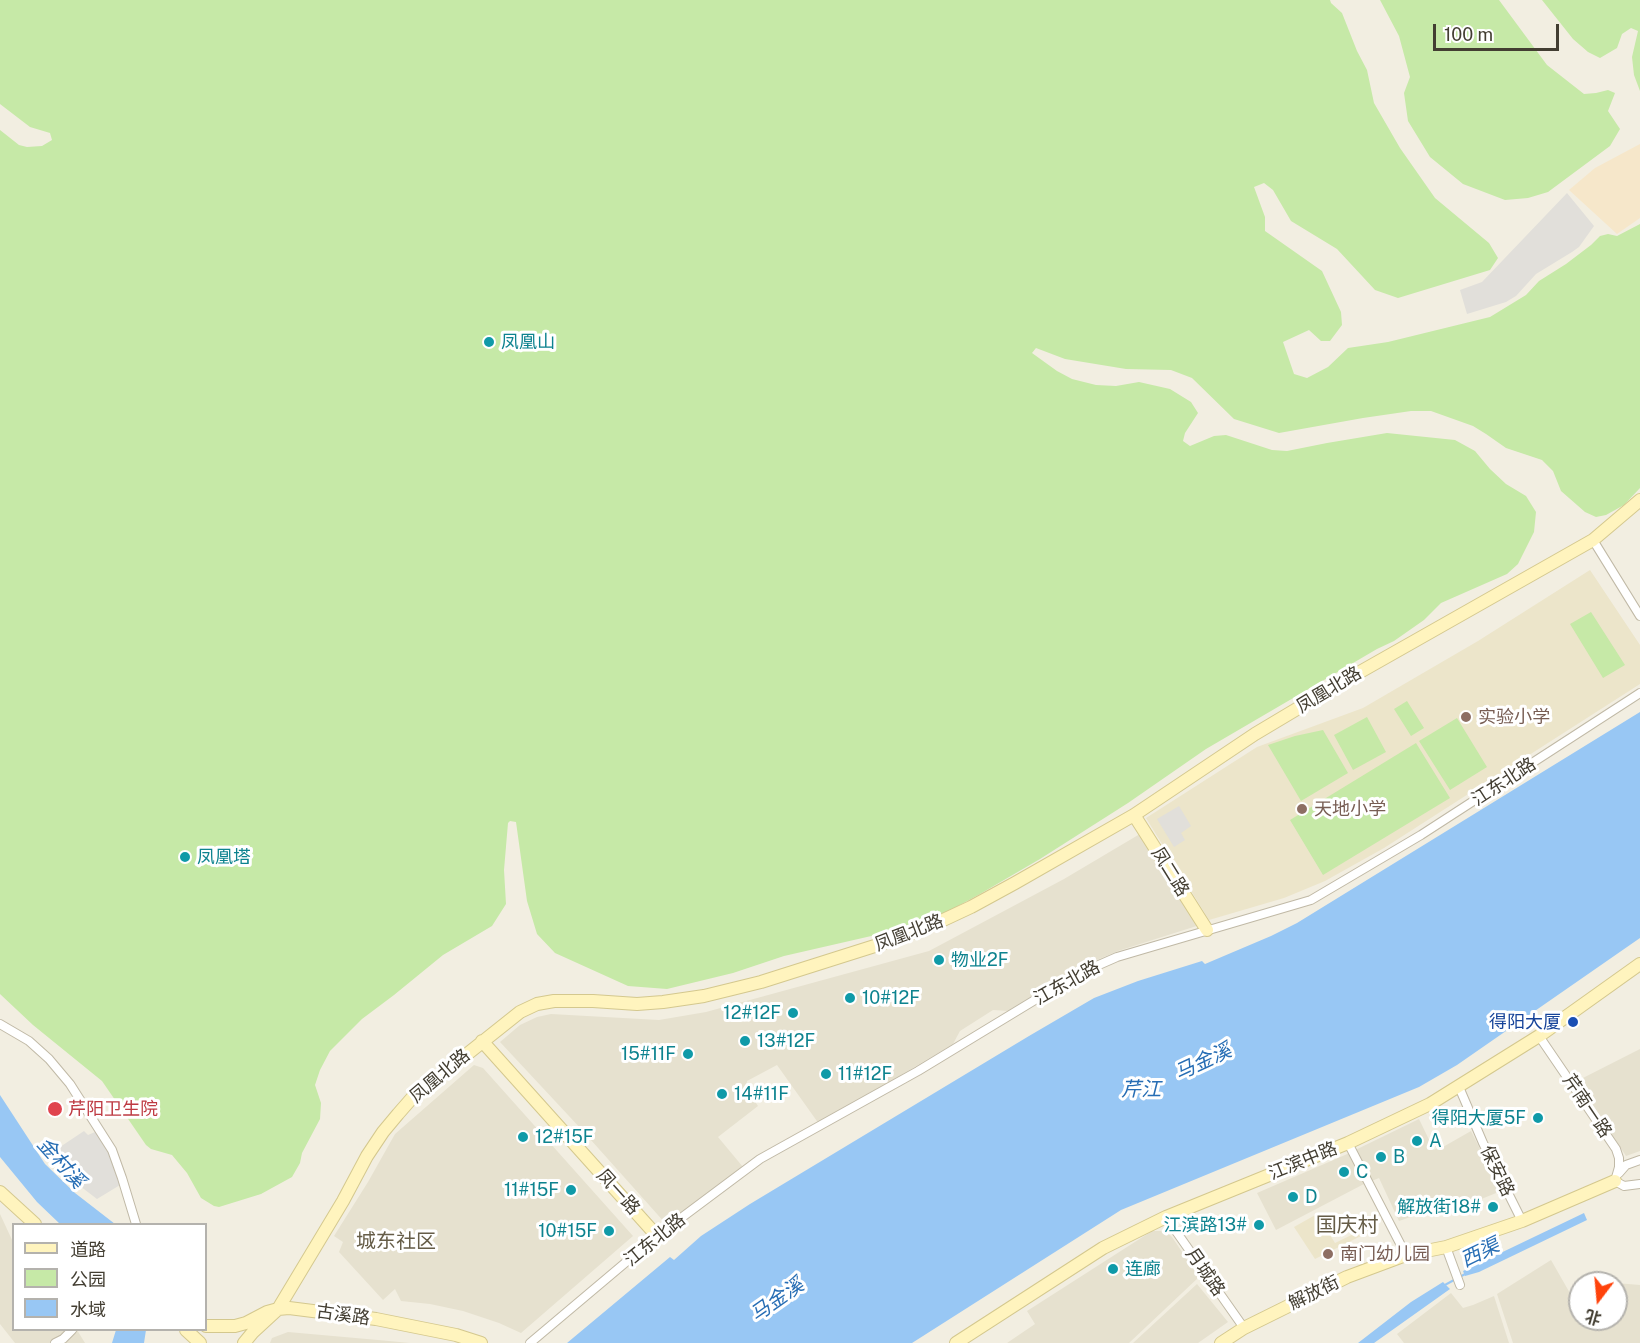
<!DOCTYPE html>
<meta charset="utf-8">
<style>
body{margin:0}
#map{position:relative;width:1640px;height:1343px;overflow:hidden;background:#f2eee1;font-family:"Public Sans","Noto Sans SC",sans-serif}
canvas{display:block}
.legend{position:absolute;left:12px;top:1223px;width:195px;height:108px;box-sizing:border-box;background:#fff;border:2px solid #b4b2ad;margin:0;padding:8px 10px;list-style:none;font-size:18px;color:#433e32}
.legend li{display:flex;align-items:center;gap:12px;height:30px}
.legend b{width:30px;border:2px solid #b4b2ad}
.north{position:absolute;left:1568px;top:1271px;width:60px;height:60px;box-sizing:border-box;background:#fff;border:2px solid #b4b2ad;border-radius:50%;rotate:196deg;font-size:16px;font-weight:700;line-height:24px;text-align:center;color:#433e32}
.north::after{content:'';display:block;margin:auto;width:21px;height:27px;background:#ff430b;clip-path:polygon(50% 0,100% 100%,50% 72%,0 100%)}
.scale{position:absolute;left:1433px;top:24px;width:126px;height:27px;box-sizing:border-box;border:3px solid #433e32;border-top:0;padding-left:8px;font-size:18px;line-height:21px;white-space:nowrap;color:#433e32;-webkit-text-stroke:4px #fff;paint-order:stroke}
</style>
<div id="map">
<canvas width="1640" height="1343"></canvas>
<ul class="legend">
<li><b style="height:8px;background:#fff4be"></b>道路</li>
<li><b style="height:16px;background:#c6e9a7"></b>公园</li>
<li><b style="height:16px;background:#98c7f4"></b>水域</li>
</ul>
<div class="north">北</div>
<div class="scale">100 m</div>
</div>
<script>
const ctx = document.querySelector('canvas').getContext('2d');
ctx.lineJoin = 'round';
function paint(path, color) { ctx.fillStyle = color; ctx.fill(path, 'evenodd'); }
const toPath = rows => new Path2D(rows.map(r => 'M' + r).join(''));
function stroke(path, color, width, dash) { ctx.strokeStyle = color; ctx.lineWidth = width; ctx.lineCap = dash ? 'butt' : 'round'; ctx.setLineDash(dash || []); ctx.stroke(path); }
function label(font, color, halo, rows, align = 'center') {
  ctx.font = font + ' "Public Sans","Noto Sans SC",sans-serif'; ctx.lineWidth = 6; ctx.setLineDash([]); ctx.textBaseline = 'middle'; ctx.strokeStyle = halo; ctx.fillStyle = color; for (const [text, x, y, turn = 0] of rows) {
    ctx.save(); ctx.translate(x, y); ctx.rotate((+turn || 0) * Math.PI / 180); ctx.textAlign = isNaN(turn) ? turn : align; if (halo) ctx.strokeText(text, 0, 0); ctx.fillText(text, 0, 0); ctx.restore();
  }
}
paint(toPath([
 [1150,828,1206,923,1118,951,1085,965,1009,1011,993,1010,960,1031,953,1044,819,1124,777,1065,747,1081,746,1088,758,1106,718,1137,743,1167,669,1225,666,1224,582,1130,500,1042,520,1025,537,1017,551,1014,659,1020,706,1012,929,951,1064,879],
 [1640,1049,1640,1151,1626,1156,1577,1081],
 [474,1065,483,1068,633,1236,521,1333,499,1323,463,1311,430,1304,401,1301,395,1289,383,1300,339,1252,343,1242,334,1236,368,1182,395,1134],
 [1419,1119,1434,1150,1441,1145,1443,1147,1471,1131,1501,1191,1452,1211,1450,1206,1445,1208,1442,1206,1399,1221,1379,1178,1362,1185,1276,1230,1257,1193,1345,1155],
 [0,1214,13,1242,14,1330,77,1330,85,1343,15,1343,0,1324],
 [1152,1231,1166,1231,1172,1237,1199,1277,1129,1343,1007,1343,1035,1324,1027,1311],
 [1551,1260,1571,1295,1580,1293,1580,1319,1616,1319,1616,1283,1640,1285,1640,1343,1513,1343,1497,1294],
 [1197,1284,1228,1322,1198,1343,1133,1343],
 [1451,1293,1463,1308,1473,1305,1494,1296,1509,1343,1404,1343,1397,1334],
 [288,1332,378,1340,410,1343,270,1343,272,1338]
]), '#e6e1cf');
paint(toPath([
 [1640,144,1640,218,1617,234,1569,190,1595,168]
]), '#f6e7ca');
paint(toPath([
 [1590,570,1640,645,1640,684,1384,848,1325,881,1284,898,1209,920,1146,818,1257,747,1363,708,1478,641],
 [1317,1214,1335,1243,1368,1227,1371,1231,1315,1259,1294,1227]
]), '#ece5ca');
paint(toPath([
 [0,0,1330,0,1331,3,1342,13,1357,51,1367,70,1374,103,1400,148,1435,198,1489,243,1498,258,1490,270,1398,298,1375,290,1337,249,1291,221,1273,190,1264,183,1254,187,1265,217,1265,231,1322,271,1341,312,1342,325,1330,341,1321,341,1309,330,1283,342,1294,374,1307,378,1328,367,1348,348,1388,342,1490,317,1526,295,1539,281,1566,264,1591,245,1600,236,1608,234,1617,236,1640,224,1640,488,1624,505,1606,515,1596,517,1585,512,1561,491,1553,471,1542,460,1506,448,1486,434,1473,426,1431,411,1411,411,1363,418,1279,433,1234,419,1192,378,1171,370,1126,369,1065,359,1036,348,1032,353,1057,371,1072,379,1096,385,1116,386,1139,382,1170,389,1191,402,1198,413,1185,433,1183,441,1190,446,1214,436,1226,435,1272,450,1287,451,1327,443,1387,433,1455,440,1475,451,1490,469,1506,484,1526,496,1536,512,1534,532,1518,564,1507,574,1441,603,1424,620,1394,641,1377,649,1206,749,1128,803,1040,859,980,894,947,912,880,934,784,956,733,973,667,989,628,986,555,953,537,934,527,901,516,822,510,821,508,823,504,870,506,904,492,926,443,955,394,995,362,1019,330,1051,320,1070,315,1085,321,1103,320,1119,302,1153,300,1163,292,1177,261,1194,219,1207,214,1206,201,1198,187,1173,172,1155,151,1149,146,1145,102,1081,33,1025,0,994,0,130,19,145,27,147,42,146,52,140,50,133,30,127,0,104],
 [1380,0,1499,0,1547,65,1584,94,1596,93,1608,90,1615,93,1608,111,1620,129,1610,146,1548,192,1528,198,1505,200,1463,184,1430,157,1408,121,1404,93,1410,77,1399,36],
 [1542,0,1640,0,1640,91,1634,75,1632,57,1638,31,1631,28,1622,34,1617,48,1600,58,1588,52,1573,39],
 [1591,612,1625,665,1603,678,1570,624],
 [1407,701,1424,728,1411,736,1394,709],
 [1367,717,1386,752,1353,770,1334,735],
 [1457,718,1487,767,1450,790,1419,741],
 [1323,730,1348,773,1301,801,1268,745,1295,736],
 [1416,743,1450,798,1323,875,1290,820]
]), '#c6e9a7');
paint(toPath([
 [1567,193,1594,226,1579,247,1572,252,1536,274,1516,296,1506,302,1467,314,1460,290,1482,282],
 [1179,806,1191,826,1181,833,1185,840,1174,847,1157,819],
 [84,1131,88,1135,95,1132,109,1151,120,1185,97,1199,72,1180,53,1158,51,1153]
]), '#e1dfda');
paint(toPath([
 [1640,712,1640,938,1457,1065,1419,1087,1121,1210,912,1343,567,1343,670,1257,674,1260,701,1236,750,1204,1029,1036,1094,998,1138,981,1202,961,1205,964,1271,936,1297,923],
 [0,1095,45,1164,75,1193,115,1224,60,1224,37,1202,0,1157],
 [1584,1213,1587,1220,1479,1272,1465,1276,1463,1271],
 [1443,1282,1450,1289,1374,1343,1358,1343,1411,1302],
 [116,1330,146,1330,144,1343,112,1343]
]), '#98c7f4');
stroke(toPath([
 [1443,1286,1467,1273]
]), '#98c7f4', 2);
const street = toPath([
 [1593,540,1640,616],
 [0,1024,29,1041,49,1059,70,1084,112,1150,122,1178,136,1224],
 [1539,1036,1616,1149,1619,1158,1619,1167,1615,1181],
 [1459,1087,1483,1143,1522,1221],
 [1348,1143,1406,1255],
 [1619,1173,1626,1165,1640,1160],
 [1615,1181,1624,1186,1640,1184],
 [1166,1217,1244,1328],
 [1446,1247,1460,1285],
 [55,1343,63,1339,72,1330],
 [530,1343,657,1236,760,1159,918,1071,1076,975,1117,957,1311,900,1421,835,1640,693]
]);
const secondary = toPath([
 [1134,815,1207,930],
 [482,1041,657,1236],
 [0,1192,35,1224],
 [206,1326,235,1326,246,1323,267,1312,278,1309,289,1308,376,1319,456,1335,481,1343],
 [186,1330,200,1343],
 [244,1343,253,1332,278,1309,343,1201,367,1156,383,1132,398,1114,412,1098,520,1012,537,1004,554,1001,593,1001,637,1004,663,1002,704,996,761,982,881,944,924,929,971,907,1015,883,1134,815,1255,734,1337,685,1593,540,1640,500],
 [956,1343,1103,1248,1166,1217,1348,1143,1430,1104,1539,1036,1640,964],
 [1221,1343,1244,1328,1347,1277,1406,1255,1446,1247,1522,1221,1615,1181]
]);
stroke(street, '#c0b9a6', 10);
stroke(secondary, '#d4c88e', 14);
stroke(street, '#fff', 8);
stroke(secondary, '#fff4be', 12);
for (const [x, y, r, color] of [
 [489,342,6,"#0f9aa8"],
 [1466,717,6,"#8d6e63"],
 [1302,809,6,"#8d6e63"],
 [185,857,6,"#0f9aa8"],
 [939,960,6,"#0f9aa8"],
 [850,998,6,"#0f9aa8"],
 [793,1013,6,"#0f9aa8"],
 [1573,1022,6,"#1a4fb4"],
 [745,1041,6,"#0f9aa8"],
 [688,1054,6,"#0f9aa8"],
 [826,1074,6,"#0f9aa8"],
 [722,1094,6,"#0f9aa8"],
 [55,1109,8,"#e0444e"],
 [1538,1118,6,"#0f9aa8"],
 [523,1137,6,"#0f9aa8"],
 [1417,1141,6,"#0f9aa8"],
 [1381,1157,6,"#0f9aa8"],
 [1344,1172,6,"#0f9aa8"],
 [571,1190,6,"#0f9aa8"],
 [1293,1197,6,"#0f9aa8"],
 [1493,1207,6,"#0f9aa8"],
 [1259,1225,6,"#0f9aa8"],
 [609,1231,6,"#0f9aa8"],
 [1328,1254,6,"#8d6e63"],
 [1113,1269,6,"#0f9aa8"]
]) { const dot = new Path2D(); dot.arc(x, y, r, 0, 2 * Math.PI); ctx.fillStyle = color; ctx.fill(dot); stroke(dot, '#fff', 2); }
label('18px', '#0d838f', '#fff', [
 ["凤凰山",501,342],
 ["凤凰塔",197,857],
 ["物业2F",951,960],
 ["10#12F",862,998],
 ["12#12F",781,1013,"right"],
 ["13#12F",757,1041],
 ["15#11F",676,1054,"right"],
 ["11#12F",838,1074],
 ["14#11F",734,1094],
 ["得阳大厦5F",1526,1118,"right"],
 ["12#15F",535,1137],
 ["A",1429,1141],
 ["B",1393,1157],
 ["C",1356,1172],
 ["11#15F",559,1190,"right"],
 ["D",1305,1197],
 ["解放街18#",1481,1207,"right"],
 ["江滨路13#",1247,1225,"right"],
 ["10#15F",597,1231,"right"],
 ["连廊",1125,1269]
], 'left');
label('18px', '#433e32', '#fff', [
 ["凤凰北路",1329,690,-31],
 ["江东北路",1504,782,-33],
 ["凤二路",1170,872,58],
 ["凤凰北路",909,933,-21],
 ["江东北路",1067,983,-29],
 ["凤凰北路",440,1076,-40],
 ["芹南一路",1587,1106,56],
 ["江滨中路",1303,1161,-22],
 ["保安路",1497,1171,64],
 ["凤一路",618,1192,48],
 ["江东北路",655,1240,-39],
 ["月城路",1205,1272,55],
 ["解放街",1314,1293,-26],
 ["古溪路",343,1315,8]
]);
label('18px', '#785e54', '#fff', [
 ["实验小学",1478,717],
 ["天地小学",1314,809],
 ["南门幼儿园",1340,1254]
], 'left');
label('18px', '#164399', '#fff', [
 ["得阳大厦",1561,1022]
], 'right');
label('18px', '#be3a42', '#fff', [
 ["芹阳卫生院",68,1109]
], 'left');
label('italic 20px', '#266db4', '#fff', [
 ["马金溪",1203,1062,-25],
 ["芹江",1141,1090],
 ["金村溪",61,1163,48],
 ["西渠",1480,1253,-26],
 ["马金溪",777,1300,-35]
]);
label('20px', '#665d48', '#fff', [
 ["城东社区",396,1242]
]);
label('21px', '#665d48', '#fff', [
 ["国庆村",1347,1226]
]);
</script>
